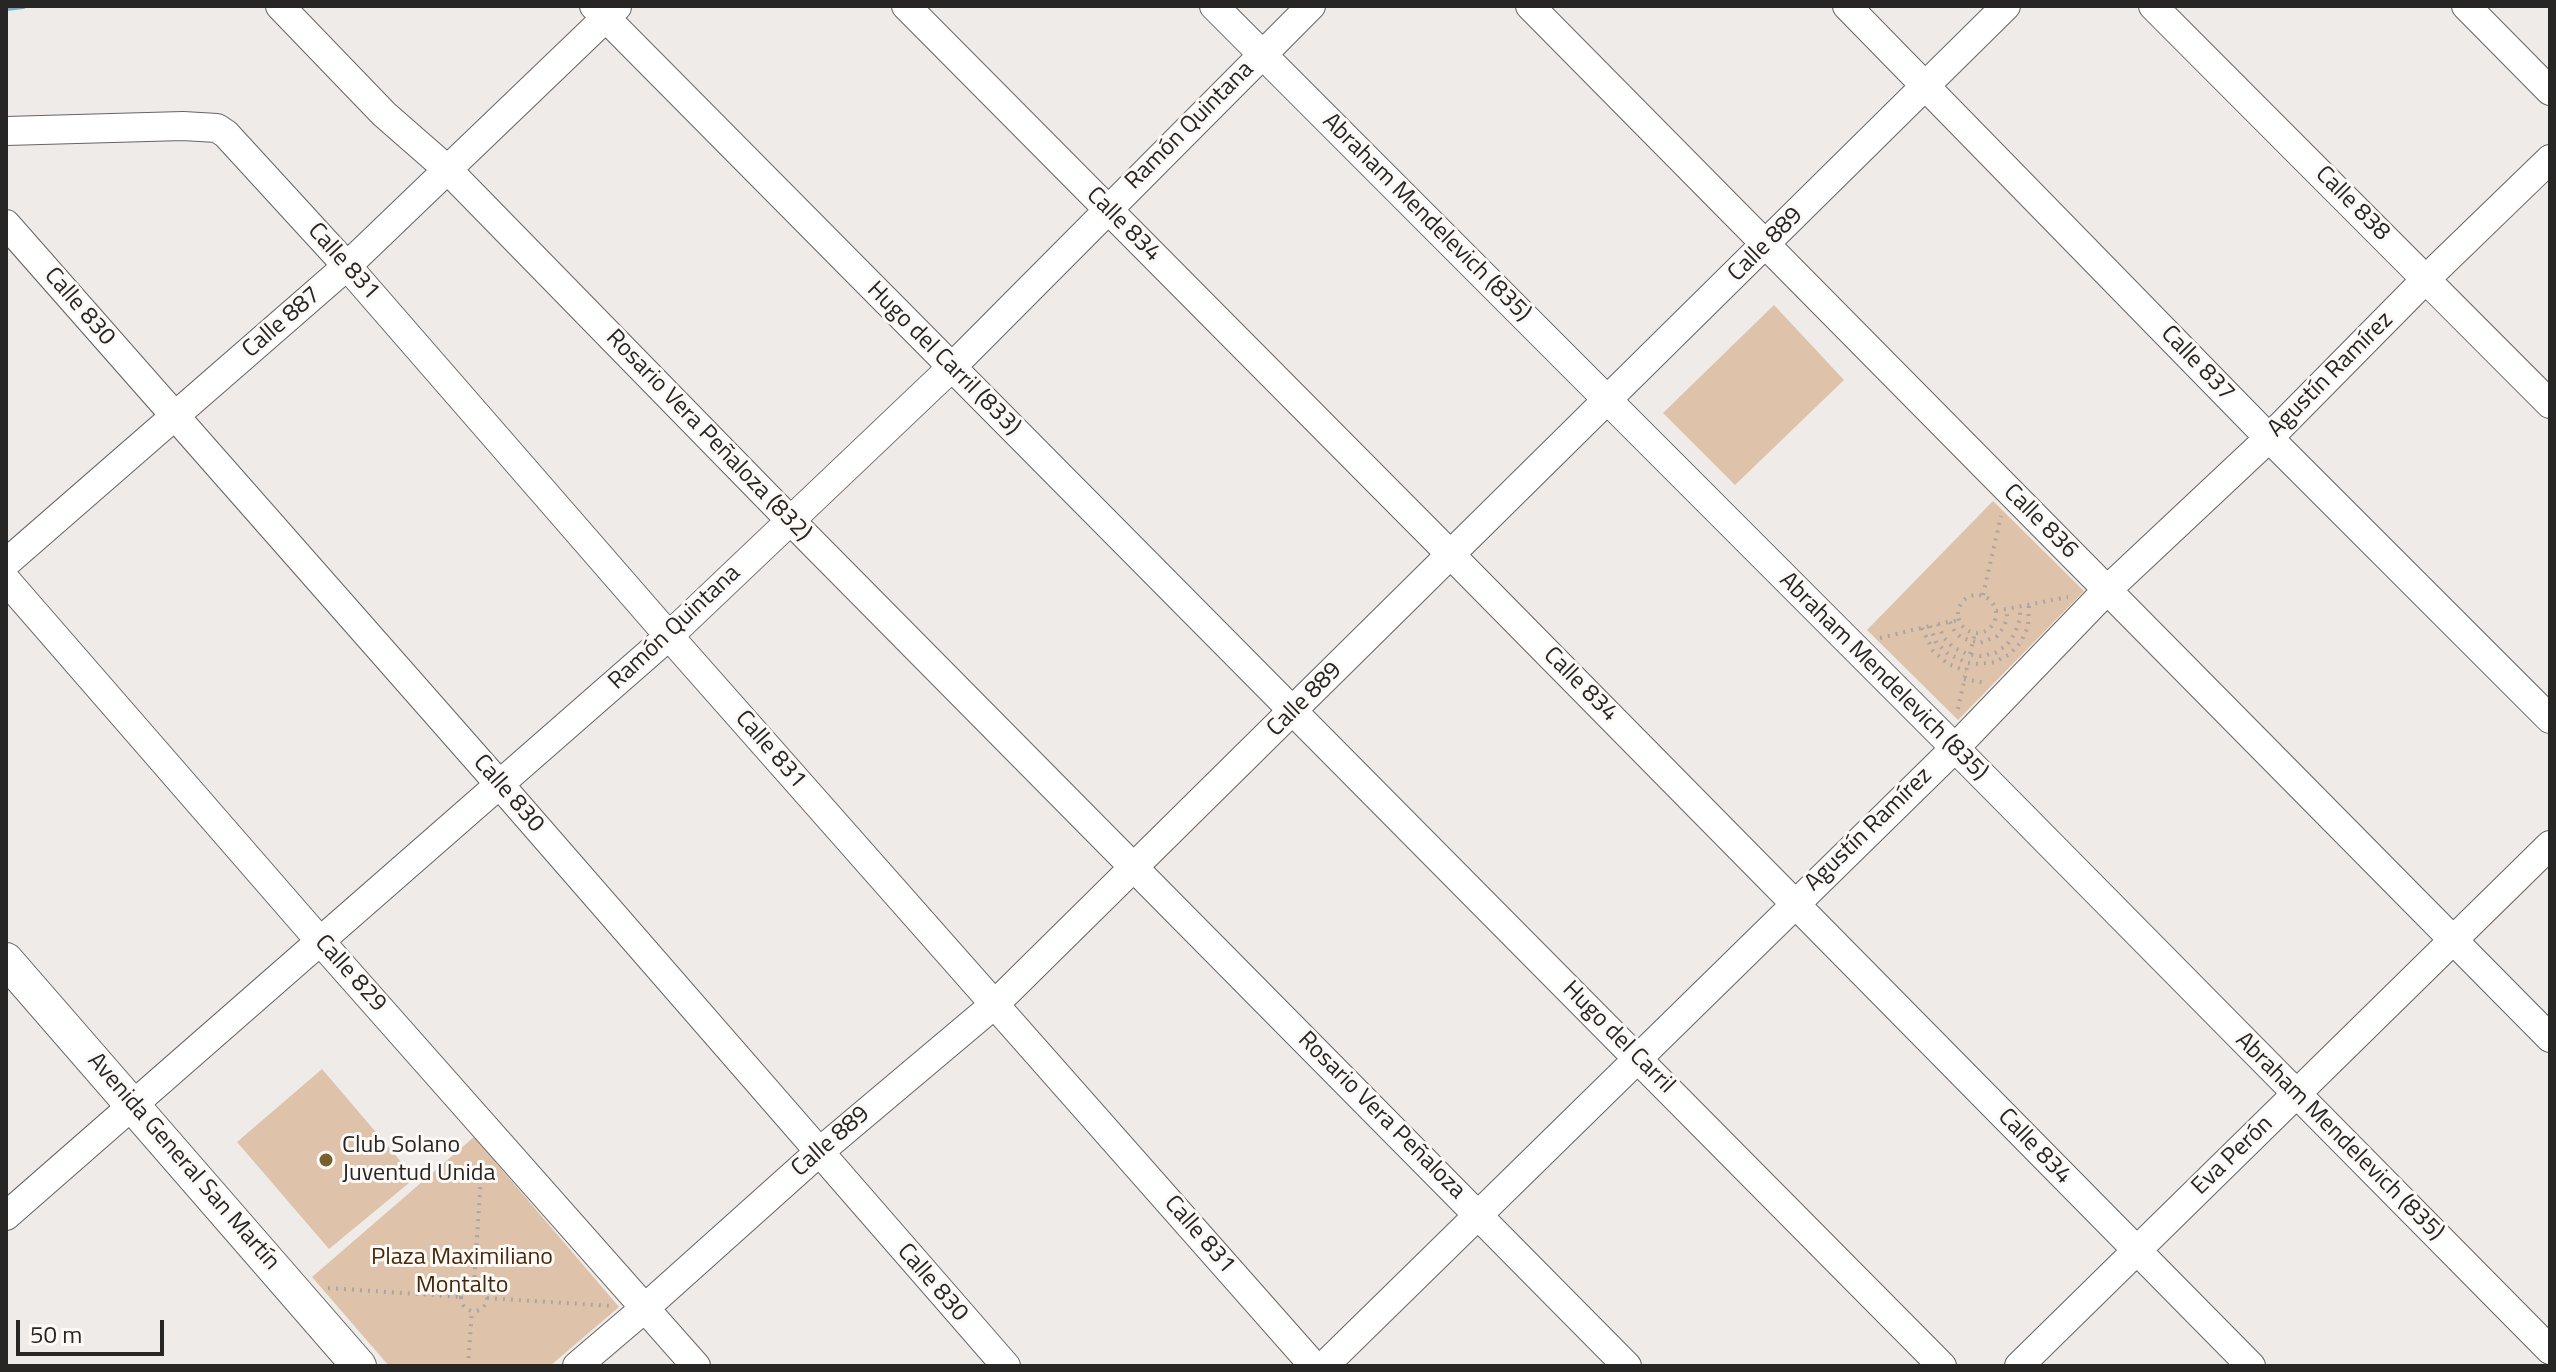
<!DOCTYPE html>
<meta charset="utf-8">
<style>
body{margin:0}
#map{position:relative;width:2556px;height:1372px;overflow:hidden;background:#eeebe9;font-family:"Titillium Web",sans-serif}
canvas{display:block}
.frame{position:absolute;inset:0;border:8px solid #272625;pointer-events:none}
.scale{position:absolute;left:16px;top:1320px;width:148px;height:36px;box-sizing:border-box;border:4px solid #272625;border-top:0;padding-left:10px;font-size:24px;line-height:28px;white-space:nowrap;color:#272625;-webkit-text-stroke:6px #fcf9f6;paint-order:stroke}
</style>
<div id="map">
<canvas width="2556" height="1372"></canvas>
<div class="frame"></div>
<div class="scale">50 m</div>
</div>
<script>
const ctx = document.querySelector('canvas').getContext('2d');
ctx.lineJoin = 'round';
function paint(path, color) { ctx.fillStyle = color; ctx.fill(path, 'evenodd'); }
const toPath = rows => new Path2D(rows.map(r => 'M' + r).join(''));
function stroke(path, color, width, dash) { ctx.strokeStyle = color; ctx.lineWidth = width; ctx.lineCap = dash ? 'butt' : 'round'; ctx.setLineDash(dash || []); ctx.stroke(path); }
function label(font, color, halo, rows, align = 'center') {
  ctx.font = font + ' "Titillium Web",sans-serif'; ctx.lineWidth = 6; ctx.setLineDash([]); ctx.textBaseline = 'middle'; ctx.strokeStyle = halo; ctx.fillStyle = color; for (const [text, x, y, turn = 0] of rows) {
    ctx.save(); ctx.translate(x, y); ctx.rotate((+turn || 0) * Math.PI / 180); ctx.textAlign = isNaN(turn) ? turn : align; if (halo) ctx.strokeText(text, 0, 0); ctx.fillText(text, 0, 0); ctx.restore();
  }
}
paint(toPath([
 [1774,305,1844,380,1735,485,1663,413],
 [1993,501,2084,591,1958,720,1867,630],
 [322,1069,415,1178,329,1249,237,1142],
 [474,1137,619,1307,550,1366,389,1366,312,1277]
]), '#dec3aa');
stroke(toPath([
 [6,8,23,6]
]), '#72adc6', 6);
const minor = toPath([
 [280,6,384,114,448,170,791,521,1627,1366],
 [594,6,1942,1366],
 [906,6,1452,556,2251,1366],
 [1214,6,1955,748,2550,1350],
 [1530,6,2550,1038],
 [1847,6,2269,438,2550,719],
 [2153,6,2550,404],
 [2466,6,2550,91],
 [6,131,183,126,217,128,226,134,347,266,669,636,1314,1366],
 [6,224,500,785,1006,1366],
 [6,563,347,266,617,7],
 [6,580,320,941,696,1366],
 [6,1216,669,636,951,368,1311,6],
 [577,1366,645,1308,818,1153,995,1004,2006,6],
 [1324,1366,1955,748,2107,590,2269,438,2426,279,2550,159],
 [2019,1366,2550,845]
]);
const major = toPath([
 [6,960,359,1366]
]);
stroke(minor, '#676462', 30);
stroke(major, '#676462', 36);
stroke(toPath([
 '1958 614a19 19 0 1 1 38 0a19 19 0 1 1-38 0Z',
 [1983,595,2001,516],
 [1996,611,2068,597],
 [1950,622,1955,632,1962,638,1980,643,1997,636,2003,628,2007,619,2007,609],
 [1938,624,1944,638,1954,648,1967,654,1981,656,1995,653,2007,645,2015,633,2020,619,2020,607],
 [1938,624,1959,620],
 [1930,626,1936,642,1948,654,1968,663,1979,664,1995,662,2010,654,2021,642,2028,627,2029,605],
 [1922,628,1933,651,1948,664,1966,671],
 [1880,638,1929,626],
 [1970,654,1975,633],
 [1964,679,1986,683],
 [1958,709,1968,663],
 [474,1285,482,1160],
 '461 1298a13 13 0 1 1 26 0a13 13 0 1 1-26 0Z',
 [328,1288,461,1297],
 [487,1298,612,1306],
 [468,1366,472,1310]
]), '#a9a6a5', 4, [2, 6]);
stroke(minor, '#fff', 28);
stroke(major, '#fff', 34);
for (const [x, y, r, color] of [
 [326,1160,8,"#766030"]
]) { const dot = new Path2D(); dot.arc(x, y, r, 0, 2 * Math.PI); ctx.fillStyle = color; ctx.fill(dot); stroke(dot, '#fcf9f6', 3); }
label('24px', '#272625', '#fcf9f6', [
 ["Ramón Quintana",1190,126,-45],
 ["Calle 838",2352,204,45],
 ["Abraham Mendelevich (835)",1426,218,45],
 ["Calle 834",1123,225,45],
 ["Calle 889",1766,245,-45],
 ["Calle 831",343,262,48],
 ["Calle 830",79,307,49],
 ["Calle 887",282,323,-41],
 ["Hugo del Carril (833)",943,359,45],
 ["Calle 837",2197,364,46],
 ["Agustín Ramírez",2331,375,-45],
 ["Rosario Vera Peñaloza (832)",708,436,46],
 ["Calle 836",2040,522,45],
 ["Ramón Quintana",675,628,-43],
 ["Abraham Mendelevich (835)",1883,677,45],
 ["Calle 834",1580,685,45],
 ["Calle 889",1305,700,-45],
 ["Calle 831",770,750,49],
 ["Calle 830",508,794,49],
 ["Agustín Ramírez",1869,830,-44],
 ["Calle 829",350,974,48],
 ["Hugo del Carril",1618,1038,45],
 ["Rosario Vera Peñaloza",1381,1116,45],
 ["Abraham Mendelevich (835)",2339,1137,45],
 ["Calle 889",831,1142,-41],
 ["Calle 834",2034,1147,46],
 ["Eva Perón",2233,1156,-44],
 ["Avenida General San Martín",183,1162,49],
 ["Calle 831",1199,1235,49],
 ["Calle 830",932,1283,49]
]);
label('24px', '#272625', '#fcf9f6', [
 ["Club Solano",342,1146],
 ["Juventud Unida",342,1174]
], 'left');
label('24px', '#462a0b', '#fcf9f6', [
 ["Plaza Maximiliano",462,1258],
 ["Montalto",462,1286]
]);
</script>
